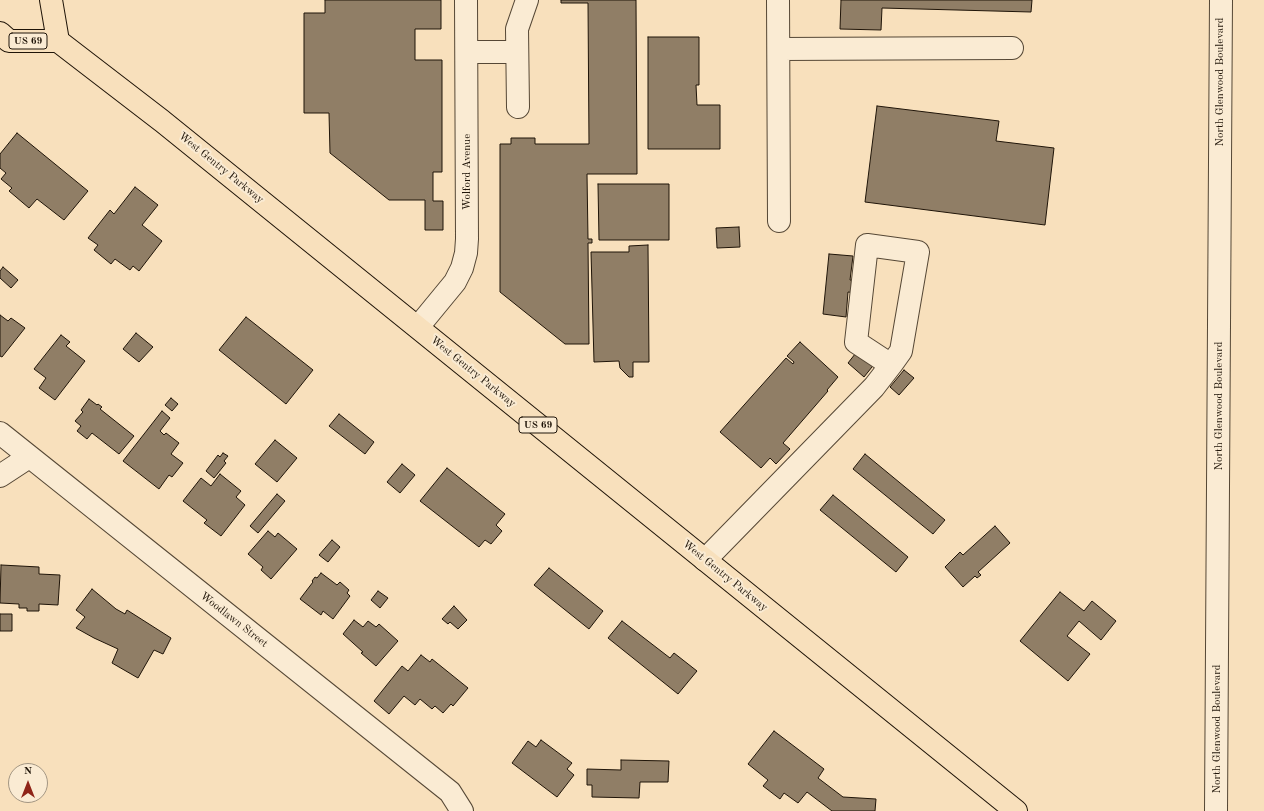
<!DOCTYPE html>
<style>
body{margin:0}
#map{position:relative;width:1264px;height:811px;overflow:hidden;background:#f8e0bc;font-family:"Old Standard TT",serif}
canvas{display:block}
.north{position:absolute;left:8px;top:763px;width:40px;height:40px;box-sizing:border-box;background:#faebd3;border:1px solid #a29582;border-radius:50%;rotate:0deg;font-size:11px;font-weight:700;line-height:16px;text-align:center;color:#1f1408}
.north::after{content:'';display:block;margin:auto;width:14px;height:18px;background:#8f2418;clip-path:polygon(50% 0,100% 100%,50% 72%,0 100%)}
</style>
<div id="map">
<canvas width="1264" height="811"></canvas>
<div class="north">N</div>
</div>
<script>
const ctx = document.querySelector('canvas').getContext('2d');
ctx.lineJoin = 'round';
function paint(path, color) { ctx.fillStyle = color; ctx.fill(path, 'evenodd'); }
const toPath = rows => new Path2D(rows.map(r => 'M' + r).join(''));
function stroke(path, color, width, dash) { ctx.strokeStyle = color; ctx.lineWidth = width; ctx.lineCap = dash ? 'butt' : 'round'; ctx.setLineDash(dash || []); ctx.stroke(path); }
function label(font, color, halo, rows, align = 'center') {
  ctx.font = font + ' "Old Standard TT",serif'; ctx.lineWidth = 4; ctx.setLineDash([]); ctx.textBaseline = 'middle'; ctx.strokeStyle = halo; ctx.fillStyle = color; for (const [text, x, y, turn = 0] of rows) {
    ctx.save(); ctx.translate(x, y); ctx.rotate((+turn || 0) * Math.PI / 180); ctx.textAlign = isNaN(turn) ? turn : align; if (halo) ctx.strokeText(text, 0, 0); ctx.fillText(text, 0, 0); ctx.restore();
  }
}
const building = toPath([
 [325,0,441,0,441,29,415,29,415,60,442,60,442,172,433,172,433,201,443,201,443,230,425,230,425,200,389,200,330,153,329,113,304,113,304,13,325,13,325,0],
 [561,0,636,0,637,174,587,174,588,239,592,239,592,243,588,243,589,344,565,344,500,292,500,144,511,144,511,138,535,138,535,144,589,144,588,3,561,3,561,0],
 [841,0,1032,0,1031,12,882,8,881,30,840,29,841,0],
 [648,37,699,37,699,85,696,85,697,105,720,105,720,149,648,149,648,37],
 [877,106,999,121,996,141,1054,148,1045,225,865,202,877,106],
 [17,133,88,191,64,220,37,199,29,208,9,191,12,188,1,179,6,173,0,168,0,154,17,133],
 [598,184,669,184,669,240,599,240,598,184],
 [135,187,158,205,142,225,162,241,139,271,133,266,130,270,115,259,111,264,94,250,98,245,88,238,110,210,114,214,135,187],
 [739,227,740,247,717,248,716,228,739,227],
 [648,245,649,362,633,362,633,377,629,377,620,368,619,361,594,362,591,252,629,252,629,246,648,245],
 [829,254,853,256,850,280,858,281,857,293,848,292,846,317,823,314,829,254],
 [3,267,18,280,11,288,0,278,0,271,3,267],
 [0,315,8,321,11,318,25,328,2,357,0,356,0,315],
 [246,317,313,370,286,404,219,350,246,317],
 [136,333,153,347,139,362,123,349,136,333],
 [61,335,70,342,66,346,85,361,55,400,39,388,46,378,34,369,61,335],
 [800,342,838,377,827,390,828,391,783,443,790,449,776,464,770,458,761,468,720,432,786,358,793,364,794,362,787,356,800,342],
 [859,349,876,362,864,377,848,363,859,349],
 [904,370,914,378,899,395,890,387,904,370],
 [171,398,178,404,172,411,165,405,171,398],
 [89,399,97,405,98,404,102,407,100,409,134,436,119,454,92,433,87,439,77,431,81,426,75,421,83,412,81,410,89,399],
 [162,411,170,418,160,431,164,435,166,433,179,443,171,454,183,463,172,477,169,475,159,489,123,461,162,411],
 [339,414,374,442,365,454,329,426,339,414],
 [275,440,297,458,277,482,255,464,275,440],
 [223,453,228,456,224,461,226,463,214,478,206,471,218,455,220,457,223,453],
 [865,454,945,520,933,534,853,469,865,454],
 [402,464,415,475,400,493,387,482,402,464],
 [447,468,505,514,496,525,502,531,491,544,485,540,479,547,420,501,447,468],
 [220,474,241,491,236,497,245,505,221,536,204,523,207,520,183,501,201,478,211,486,220,474],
 [277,494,285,501,258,533,250,526,277,494],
 [833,495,908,557,896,572,820,510,833,495],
 [995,526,1010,543,978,572,981,575,977,578,975,576,963,587,945,567,960,552,963,555,995,526],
 [268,531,275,537,278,533,297,549,271,579,261,570,263,567,248,554,268,531],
 [332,540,340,547,328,562,319,555,332,540],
 [1,565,39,567,39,574,60,575,58,605,39,604,39,611,27,611,27,608,19,608,19,604,0,603,1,565],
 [549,568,603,611,589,629,534,585,549,568],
 [321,573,337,585,340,582,349,590,347,593,350,596,333,619,323,611,321,615,300,599,313,582,312,581,315,577,317,578,321,573],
 [92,589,116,609,125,614,127,610,171,638,163,654,154,650,138,678,112,663,118,649,94,638,76,628,85,617,76,610,92,589],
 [378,591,388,598,380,608,371,600,378,591],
 [1060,592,1084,611,1092,601,1116,621,1101,640,1079,621,1067,636,1090,654,1068,681,1020,641,1060,592],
 [454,606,467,620,458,629,450,622,448,624,442,619,454,606],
 [0,614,12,614,12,631,0,631,0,614],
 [354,620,363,627,368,621,376,627,379,624,398,641,376,666,361,653,363,652,343,634,354,620],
 [622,621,670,658,674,653,697,671,678,694,608,638,622,621],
 [421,655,430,662,432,659,468,688,453,706,451,704,443,713,435,706,432,709,420,699,415,705,404,696,389,714,374,701,402,666,408,671,421,655],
 [774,731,824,769,818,778,843,797,876,799,875,811,832,811,807,792,798,803,784,793,780,799,763,786,768,780,748,764,774,731],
 [541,740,572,763,567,769,574,775,557,797,512,763,528,741,536,747,541,740],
 [621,760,669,761,668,782,640,782,639,798,592,797,592,785,587,785,587,769,621,770,621,760]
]);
paint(building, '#907e66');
stroke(building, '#1f1408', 1);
const minor = toPath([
 [778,0,779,221],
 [779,49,1012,48],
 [467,52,517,52],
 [518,107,517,29,527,0],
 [418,327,455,282,462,268,466,253,467,239,466,0],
 [0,433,450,792,462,811],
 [0,476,29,457],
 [705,560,874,387,891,365,901,351,918,252,867,245,856,342,891,365],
 [1216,811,1221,0]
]);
const major = toPath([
 [51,0,58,41],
 [0,33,9,41,58,41,162,121,1016,811]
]);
stroke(minor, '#554735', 24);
stroke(major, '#1f1408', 24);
stroke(minor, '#faebd3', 22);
stroke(major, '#f8e0bc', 22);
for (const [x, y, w] of [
 [28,41,38],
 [538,425,38]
]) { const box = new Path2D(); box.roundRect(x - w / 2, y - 8, w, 16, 3); ctx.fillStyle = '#faebd3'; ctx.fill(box); stroke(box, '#1f1408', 1); }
label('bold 10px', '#1f1408', null, [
 ["US 69",28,41],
 ["US 69",538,425]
]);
label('11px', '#1f1408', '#faebd3', [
 ["North Glenwood Boulevard",1220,82,-90],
 ["West Gentry Parkway",221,168,39],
 ["Wolford Avenue",467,172,-90],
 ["West Gentry Parkway",473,372,39],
 ["North Glenwood Boulevard",1219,406,-90],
 ["West Gentry Parkway",725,576,39],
 ["Woodlawn Street",234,620,38],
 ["North Glenwood Boulevard",1217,729,-90]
]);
</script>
